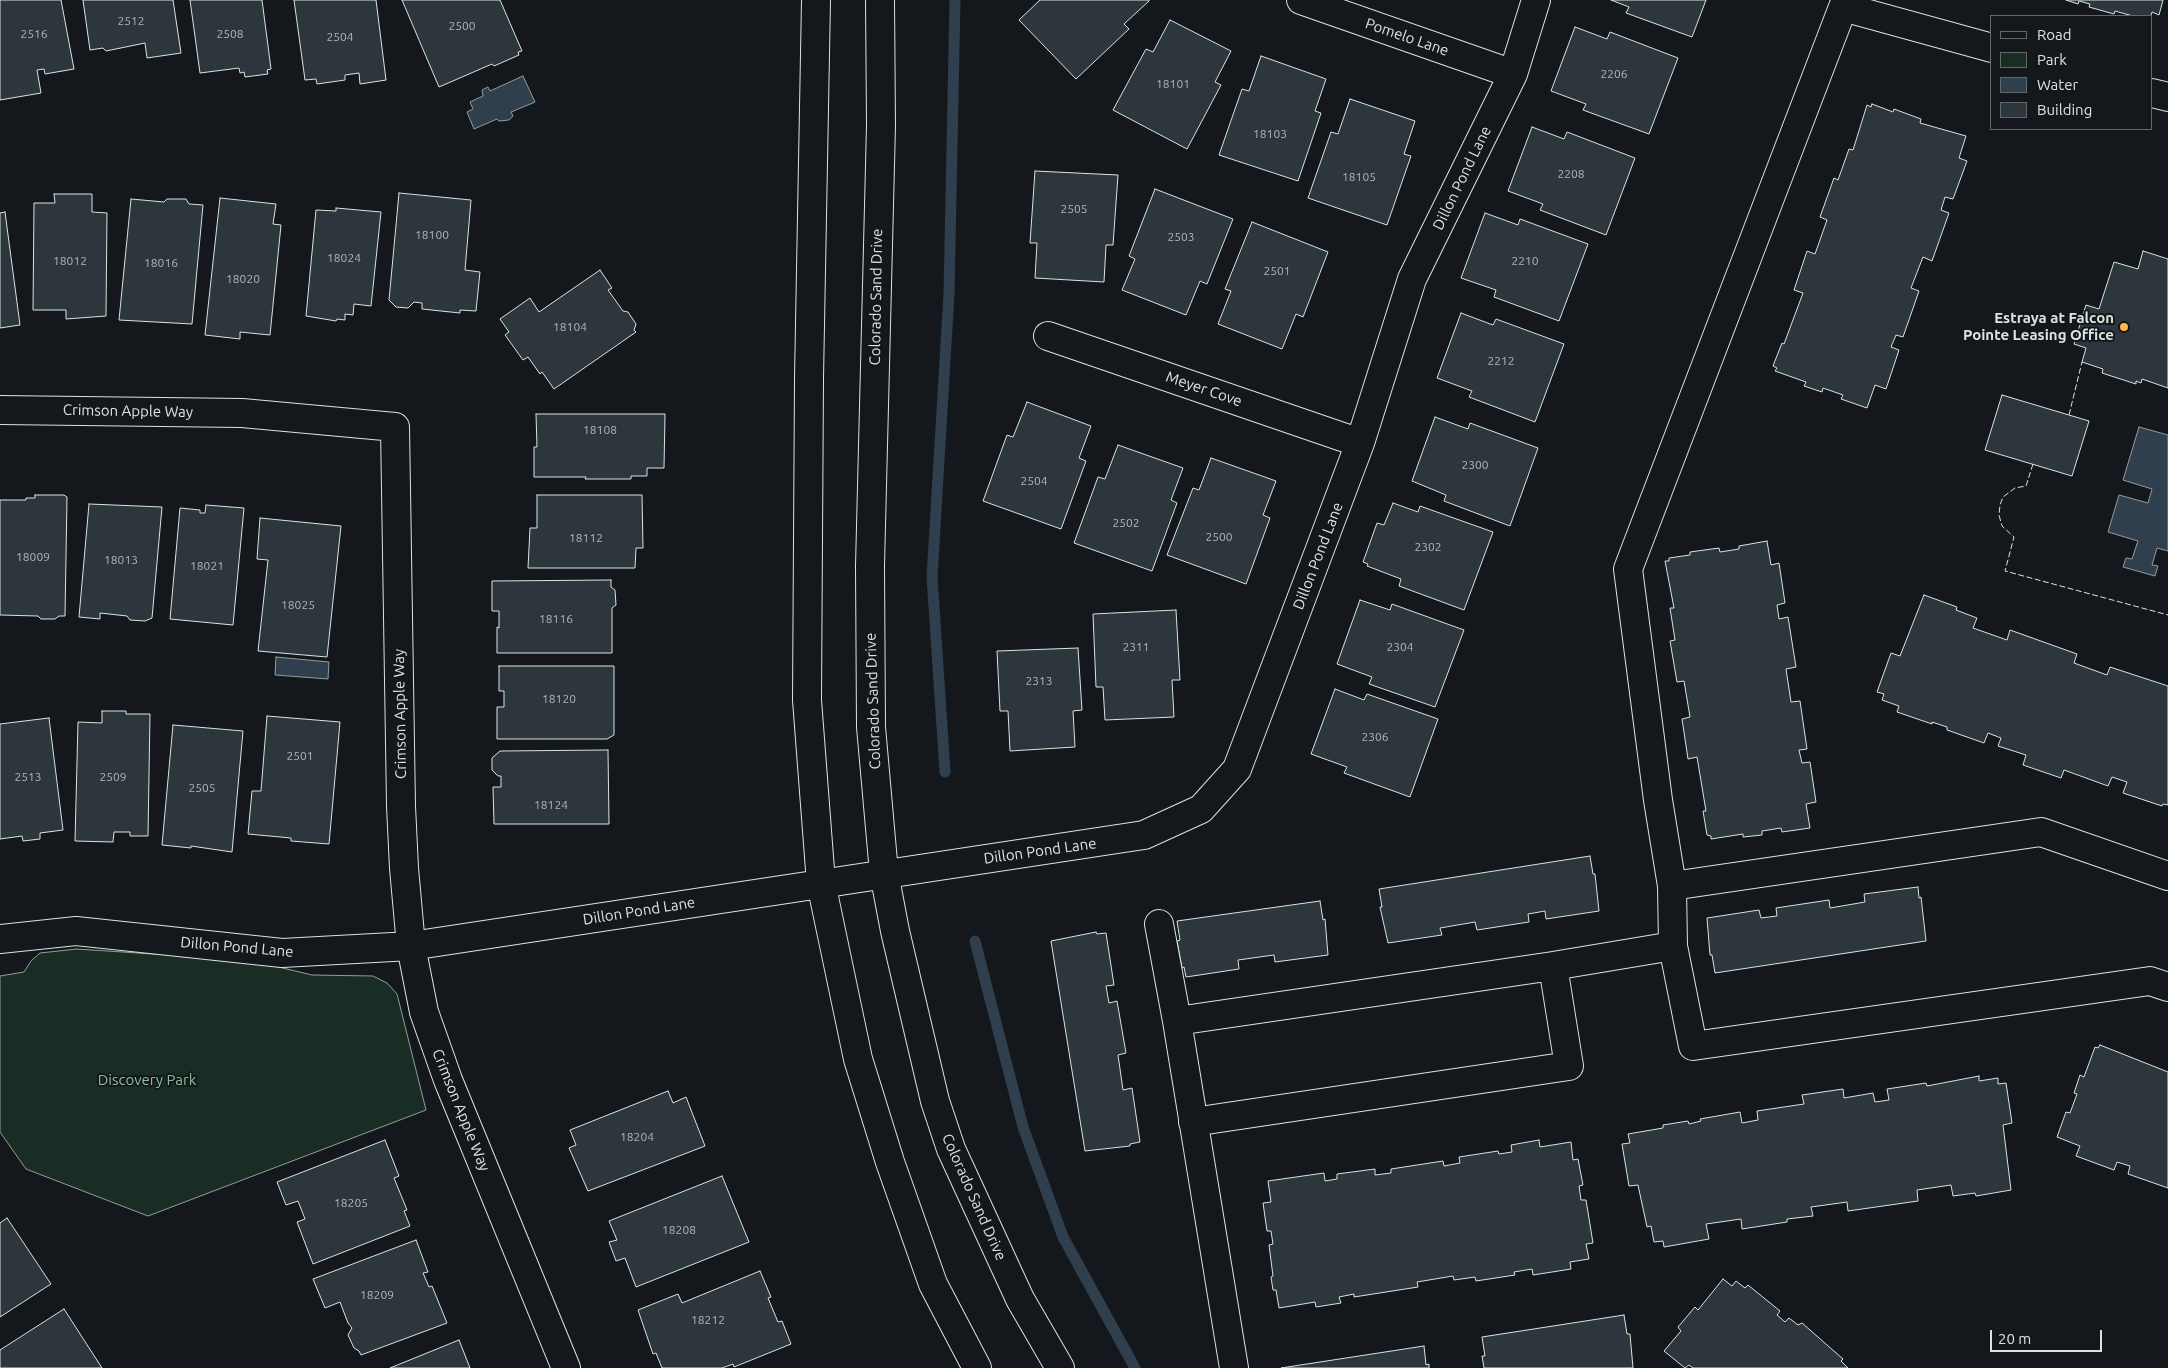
<!DOCTYPE html>
<style>
body{margin:0}
#map{position:relative;width:2168px;height:1368px;overflow:hidden;background:#14181c;font-family:Ubuntu,sans-serif}
canvas{display:block}
.legend{position:absolute;left:1990px;top:15px;width:162px;height:115px;box-sizing:border-box;background:#14181c;border:1px solid #626a69;margin:0;padding:6px 9px;list-style:none;font-size:15px;color:#d8e6dc}
.legend li{display:flex;align-items:center;gap:10px;height:25px}
.legend b{width:25px;border:1px solid #626a69}
.scale{position:absolute;left:1990px;top:1330px;width:112px;height:22px;box-sizing:border-box;border:2px solid #d8e6dc;border-top:0;padding-left:6px;font-size:15px;line-height:18px;white-space:nowrap;color:#d8e6dc;-webkit-text-stroke:4px #14181c;paint-order:stroke}
</style>
<div id="map">
<canvas width="2168" height="1368"></canvas>
<ul class="legend">
<li><b style="height:6px;background:#14181c"></b>Road</li>
<li><b style="height:14px;background:#1a2d24"></b>Park</li>
<li><b style="height:14px;background:#2f3f4d"></b>Water</li>
<li><b style="height:14px;background:#2c363c"></b>Building</li>
</ul>
<div class="scale">20 m</div>
</div>
<script>
const ctx = document.querySelector('canvas').getContext('2d');
ctx.lineJoin = 'round';
function paint(path, color) { ctx.fillStyle = color; ctx.fill(path, 'evenodd'); }
const toPath = rows => new Path2D(rows.map(r => 'M' + r).join(''));
function stroke(path, color, width, dash) { ctx.strokeStyle = color; ctx.lineWidth = width; ctx.lineCap = dash ? 'butt' : 'round'; ctx.setLineDash(dash || []); ctx.stroke(path); }
function label(font, color, halo, rows, align = 'center') {
  ctx.font = font + ' Ubuntu,sans-serif'; ctx.lineWidth = 4; ctx.setLineDash([]); ctx.textBaseline = 'middle'; ctx.strokeStyle = halo; ctx.fillStyle = color; for (const [text, x, y, turn = 0] of rows) {
    ctx.save(); ctx.translate(x, y); ctx.rotate((+turn || 0) * Math.PI / 180); ctx.textAlign = isNaN(turn) ? turn : align; if (halo) ctx.strokeText(text, 0, 0); ctx.fillText(text, 0, 0); ctx.restore();
  }
}
const green = toPath([
 [77,949,198,957,270,965,312,975,373,976,387,983,397,994,426,1110,148,1216,26,1169,0,1132,0,976,24,972,31,961,40,953,77,949]
]);
paint(green, '#1a2d24');
stroke(green, '#939e99', 1);
const water = toPath([
 [523,76,535,102,511,112,513,116,509,120,499,121,497,119,474,129,467,112,473,109,470,102,483,96,482,90,488,87,490,91,523,76],
 [2139,427,2168,435,2168,551,2157,548,2152,565,2158,566,2155,576,2123,567,2126,558,2132,559,2138,541,2108,532,2119,495,2148,503,2152,489,2123,480,2139,427],
 [276,657,329,662,328,679,275,675,276,657]
]);
paint(water, '#2f3f4d');
stroke(water, '#939e99', 1);
stroke(toPath([
 [945,772,932,577,949,294,955,0],
 [975,941,1023,1127,1063,1237,1135,1368]
]), '#2f3f4d', 11);
const building = toPath([
 [0,0,61,0,74,69,45,74,44,69,37,70,41,93,0,100,0,0],
 [83,0,173,0,181,53,147,58,145,43,106,51,103,48,90,50,83,0],
 [190,0,262,0,271,69,267,70,268,74,245,77,244,72,240,73,239,68,200,73,190,0],
 [294,0,376,0,386,80,360,84,359,73,345,75,345,80,317,84,316,79,305,80,294,0],
 [402,0,500,0,522,51,518,52,519,55,494,66,492,64,439,87,402,0],
 [1040,0,1149,0,1149,1,1124,24,1129,29,1076,79,1019,20,1040,0],
 [1611,0,1706,0,1692,37,1626,13,1629,7,1611,0],
 [2066,0,2163,0,2159,15,2152,12,2151,16,2133,16,2115,11,2114,14,2089,7,2090,4,2079,1,2078,4,2066,0],
 [1170,20,1231,51,1215,82,1221,85,1187,149,1113,110,1146,49,1153,52,1170,20],
 [1575,27,1607,39,1610,32,1678,58,1649,134,1583,110,1586,104,1551,91,1575,27],
 [1261,56,1326,79,1315,111,1321,113,1298,181,1219,155,1242,89,1249,91,1261,56],
 [1350,99,1415,121,1404,154,1411,156,1387,225,1308,198,1331,132,1338,134,1350,99],
 [1872,104,1893,112,1894,109,1921,119,1920,123,1966,136,1959,158,1967,161,1953,199,1945,197,1941,210,1949,213,1932,261,1923,257,1911,288,1919,291,1903,337,1896,335,1891,347,1899,350,1886,389,1875,385,1867,408,1841,399,1843,395,1823,388,1822,392,1804,386,1806,382,1775,371,1777,368,1773,366,1782,343,1784,344,1803,293,1794,290,1807,251,1815,254,1827,220,1820,217,1834,178,1838,180,1849,149,1853,150,1867,105,1871,107,1872,104],
 [1532,127,1564,139,1567,132,1635,158,1606,235,1540,210,1543,204,1508,191,1532,127],
 [1035,171,1118,175,1113,245,1106,245,1104,282,1035,278,1037,243,1030,243,1035,171],
 [1155,189,1233,219,1207,284,1200,281,1186,315,1122,290,1135,259,1129,256,1155,189],
 [399,193,471,200,465,270,480,272,476,311,460,310,460,313,422,309,422,303,414,302,408,308,396,307,389,300,399,193],
 [54,194,92,194,92,212,107,213,106,316,66,319,66,310,33,310,34,203,55,203,54,194],
 [220,198,276,204,273,224,281,225,270,335,240,332,240,339,205,335,220,198],
 [131,199,164,202,167,199,186,199,189,204,203,205,192,324,119,320,131,199],
 [336,208,381,212,371,306,354,304,353,315,345,314,345,320,337,319,336,321,306,316,316,210,336,211,336,208],
 [5,212,20,325,0,328,0,213,5,212],
 [1485,213,1518,225,1520,219,1588,244,1559,321,1494,297,1496,290,1461,278,1485,213],
 [1252,222,1328,252,1303,317,1296,314,1282,349,1218,324,1231,291,1225,289,1252,222],
 [2143,251,2168,259,2168,388,2142,379,2141,383,2136,381,2136,384,2102,373,2103,369,2082,362,2086,348,2074,344,2086,305,2099,309,2114,262,2138,269,2143,251],
 [600,270,612,288,608,290,623,311,628,312,636,324,634,330,636,332,554,389,542,372,540,374,528,357,523,360,505,335,509,332,500,319,530,298,539,312,600,270],
 [1461,313,1493,325,1496,319,1564,344,1535,422,1469,397,1472,391,1437,378,1461,313],
 [2002,395,2089,421,2072,476,1985,450,2002,395],
 [1027,402,1091,426,1079,458,1086,461,1061,529,983,501,1007,435,1013,437,1027,402],
 [536,414,665,414,664,468,647,468,647,476,631,476,631,479,585,479,586,477,534,477,534,447,537,447,536,414],
 [1435,417,1468,429,1470,423,1538,448,1510,526,1444,501,1446,495,1412,481,1435,417],
 [1118,445,1183,468,1171,500,1177,503,1152,571,1074,543,1098,477,1105,479,1118,445],
 [1211,458,1276,481,1263,515,1270,518,1246,584,1167,555,1193,488,1199,490,1211,458],
 [35,495,64,495,67,497,65,616,59,616,55,619,41,619,38,616,0,615,0,500,26,500,26,498,35,498,35,495],
 [537,495,642,495,643,548,636,548,635,568,528,568,530,528,537,528,537,495],
 [1393,503,1418,512,1420,506,1493,532,1464,610,1399,586,1401,579,1367,566,1368,564,1363,562,1377,523,1384,525,1393,503],
 [89,504,162,507,152,618,145,621,130,620,127,616,100,613,100,619,79,617,89,504],
 [206,505,244,508,233,625,170,619,180,508,200,510,200,513,205,513,206,505],
 [260,518,341,526,327,657,258,651,268,560,257,559,260,518],
 [1767,541,1771,565,1779,563,1785,603,1777,605,1779,619,1788,617,1796,667,1786,669,1791,702,1800,701,1807,749,1799,750,1802,763,1810,762,1816,802,1806,804,1810,828,1782,832,1781,828,1762,831,1762,835,1743,837,1743,834,1711,839,1711,836,1707,835,1703,811,1706,811,1697,757,1688,759,1682,719,1690,717,1684,681,1677,682,1670,641,1675,640,1670,608,1674,608,1665,561,1669,561,1669,558,1690,555,1690,552,1719,548,1720,552,1739,549,1739,546,1767,541],
 [611,580,611,587,615,590,616,605,612,608,612,653,497,653,497,627,499,628,499,611,492,611,492,581,611,580],
 [1924,595,1957,607,1956,610,1977,618,1973,628,2007,640,2010,630,2077,654,2074,663,2107,675,2110,667,2168,686,2168,805,2163,804,2162,806,2123,793,2127,782,2112,777,2108,786,2064,770,2061,778,2023,765,2026,755,1998,746,2001,738,1988,733,1984,743,1947,730,1947,727,1932,722,1932,724,1897,712,1899,706,1882,700,1884,694,1877,692,1891,653,1900,656,1924,595],
 [1360,600,1390,610,1392,604,1464,630,1435,707,1369,684,1372,677,1337,664,1360,600],
 [1176,610,1180,680,1172,680,1174,717,1105,720,1103,687,1096,687,1093,614,1176,610],
 [1078,648,1082,710,1073,711,1075,747,1010,751,1008,711,1000,711,997,651,1078,648],
 [499,666,614,666,614,735,607,739,497,739,497,707,504,707,504,691,499,691,499,666],
 [1335,689,1364,700,1367,694,1438,719,1410,797,1344,773,1347,767,1311,754,1335,689],
 [102,711,126,711,126,714,150,714,148,836,130,836,130,832,114,832,113,842,75,841,78,722,102,723,102,711],
 [267,716,340,722,329,844,291,841,291,838,248,834,252,791,261,791,267,716],
 [49,718,63,830,40,833,40,839,23,841,22,836,0,839,0,724,49,718],
 [173,725,243,731,232,852,191,846,191,848,162,845,173,725],
 [608,750,609,824,494,824,493,787,501,787,501,776,498,776,492,770,492,758,500,751,608,750],
 [1590,856,1593,874,1595,874,1599,911,1546,919,1545,911,1528,914,1529,922,1477,930,1475,922,1440,928,1442,935,1388,943,1380,907,1382,907,1379,889,1590,856],
 [1918,887,1919,898,1921,897,1926,941,1715,973,1712,955,1710,955,1707,918,1759,910,1761,918,1777,916,1776,908,1829,900,1830,908,1865,902,1864,894,1918,887],
 [1320,901,1323,920,1325,919,1328,955,1275,962,1274,955,1238,960,1239,969,1186,977,1184,967,1182,968,1177,941,1180,940,1177,921,1320,901],
 [1096,932,1097,934,1106,933,1114,985,1106,986,1109,1003,1117,1001,1126,1053,1118,1055,1123,1090,1132,1088,1140,1142,1130,1144,1130,1146,1085,1151,1051,941,1096,932],
 [2100,1045,2168,1072,2168,1188,2128,1174,2130,1166,2117,1162,2114,1170,2076,1156,2080,1146,2057,1137,2066,1112,2070,1113,2077,1094,2074,1093,2080,1075,2084,1077,2095,1047,2098,1048,2100,1045],
 [1979,1076,1979,1081,1998,1078,1998,1084,2006,1083,2012,1123,2003,1125,2011,1190,1976,1196,1975,1193,1953,1196,1951,1185,1917,1190,1918,1201,1848,1211,1847,1202,1811,1207,1813,1216,1787,1219,1787,1222,1742,1229,1741,1219,1706,1224,1709,1239,1664,1247,1663,1241,1654,1242,1651,1226,1647,1227,1638,1185,1629,1186,1622,1144,1630,1143,1628,1134,1663,1128,1663,1125,1688,1121,1689,1124,1701,1121,1700,1119,1740,1112,1742,1123,1758,1120,1757,1111,1804,1104,1802,1095,1843,1089,1844,1098,1873,1093,1875,1102,1889,1100,1887,1089,1926,1083,1927,1086,1979,1076],
 [668,1091,673,1103,686,1097,705,1146,588,1191,569,1148,576,1145,570,1130,668,1091],
 [385,1140,399,1176,394,1178,407,1210,404,1211,410,1226,313,1264,297,1222,305,1219,298,1201,286,1205,277,1182,385,1140],
 [1539,1140,1540,1147,1571,1142,1573,1160,1578,1159,1583,1185,1579,1186,1581,1200,1586,1200,1593,1243,1586,1244,1589,1259,1570,1262,1571,1269,1533,1275,1532,1269,1514,1272,1515,1275,1476,1281,1475,1277,1454,1280,1453,1276,1417,1282,1418,1287,1354,1297,1354,1294,1339,1297,1341,1303,1316,1307,1315,1302,1279,1308,1276,1290,1273,1290,1271,1277,1273,1276,1269,1245,1273,1244,1271,1231,1267,1231,1263,1203,1271,1202,1268,1181,1324,1173,1325,1181,1337,1179,1337,1174,1375,1169,1375,1175,1391,1173,1391,1169,1443,1161,1444,1166,1460,1163,1459,1157,1498,1151,1499,1154,1512,1152,1511,1145,1539,1140],
 [722,1176,749,1242,636,1287,625,1258,616,1261,609,1242,617,1240,609,1221,722,1176],
 [7,1218,51,1284,0,1317,0,1223,7,1218],
 [416,1240,428,1272,423,1273,429,1287,432,1286,447,1323,361,1355,359,1351,354,1348,348,1335,352,1328,348,1323,340,1302,325,1308,313,1279,416,1240],
 [760,1271,771,1297,768,1298,778,1322,782,1321,791,1344,734,1367,733,1364,722,1368,662,1368,656,1353,653,1354,638,1310,678,1294,682,1303,760,1271],
 [1723,1279,1732,1286,1736,1281,1745,1288,1748,1285,1780,1311,1777,1315,1785,1322,1789,1318,1798,1325,1802,1323,1843,1359,1841,1361,1848,1368,1693,1368,1689,1365,1685,1368,1664,1351,1681,1331,1678,1327,1695,1307,1698,1310,1723,1279],
 [64,1309,102,1368,0,1368,0,1350,64,1309],
 [1624,1315,1627,1334,1630,1334,1633,1368,1484,1368,1482,1356,1485,1356,1482,1337,1624,1315],
 [459,1340,470,1368,390,1368,459,1340],
 [1424,1346,1426,1365,1429,1364,1429,1368,1281,1368,1424,1346]
]);
paint(building, '#2c363c');
stroke(building, '#d8e6dc', 1);
const minor = toPath([
 [816,0,809,378,807,700,821,883,858,1059,890,1162,933,1284,977,1368],
 [880,0,881,125,870,566,871,727,884,873,895,931,935,1101,951,1149,1020,1299,1060,1368],
 [1301,0,1513,74],
 [2152,93,2168,97],
 [1048,336,1360,443],
 [0,410,242,413,395,427,401,806,404,868,411,946,424,1012,448,1080,566,1368],
 [1672,886,2041,832,2168,876],
 [1159,924,1177,1021,1234,1368],
 [0,939,76,931,282,953,411,946,1144,835,1201,809,1237,769,1360,443,1412,279,1513,74,1536,0],
 [1673,946,1693,1046,2150,981,2168,987],
 [1553,966,1673,946,1672,886,1658,800,1628,569,1843,7,1992,48],
 [1177,1021,1553,966,1569,1066,1193,1122]
]);
stroke(minor, '#d8e6dc', 30);
stroke(minor, '#14181c', 28);
stroke(toPath([
 [2069,415,2082,362],
 [2033,464,2026,486,2015,488,2003,497,2000,505,1999,515,2002,526,2014,537,2005,571,2168,615]
]), '#d8e6dc', 1, [6, 2.5]);
for (const [x, y, r, color] of [
 [2124,327,5,"#ffb74d"]
]) { const dot = new Path2D(); dot.arc(x, y, r, 0, 2 * Math.PI); ctx.fillStyle = color; ctx.fill(dot); stroke(dot, '#14181c', 2); }
label('12px', '#adbab4', null, [
 ["2512",131,21],
 ["2500",462,26],
 ["2516",34,34],
 ["2508",230,34],
 ["2504",340,37],
 ["2206",1614,74],
 ["18101",1173,84],
 ["18103",1270,134],
 ["2208",1571,174],
 ["18105",1359,177],
 ["2505",1074,209],
 ["18100",432,235],
 ["2503",1181,237],
 ["18024",344,258],
 ["18012",70,261],
 ["2210",1525,261],
 ["18016",161,263],
 ["2501",1277,271],
 ["18020",243,279],
 ["18104",570,327],
 ["2212",1501,361],
 ["18108",600,430],
 ["2300",1475,465],
 ["2504",1034,481],
 ["2502",1126,523],
 ["2500",1219,537],
 ["18112",586,538],
 ["2302",1428,547],
 ["18009",33,557],
 ["18013",121,560],
 ["18021",207,566],
 ["18025",298,605],
 ["18116",556,619],
 ["2311",1136,647],
 ["2304",1400,647],
 ["2313",1039,681],
 ["18120",559,699],
 ["2306",1375,737],
 ["2501",300,756],
 ["2513",28,777],
 ["2509",113,777],
 ["2505",202,788],
 ["18124",551,805],
 ["18204",637,1137],
 ["18205",351,1203],
 ["18208",679,1230],
 ["18209",377,1295],
 ["18212",708,1320]
]);
label('15px', '#d8e6dc', '#14181c', [
 ["Pomelo Lane",1407,37,19],
 ["Dillon Pond Lane",1462,178,-64],
 ["Colorado Sand Drive",876,297,-89],
 ["Meyer Cove",1204,389,19],
 ["Crimson Apple Way",128,411,1],
 ["Dillon Pond Lane",1318,556,-69],
 ["Colorado Sand Drive",873,701,-92],
 ["Crimson Apple Way",400,714,-91],
 ["Dillon Pond Lane",1040,851,-8],
 ["Dillon Pond Lane",639,911,-9],
 ["Dillon Pond Lane",237,947,5],
 ["Crimson Apple Way",461,1110,68],
 ["Colorado Sand Drive",974,1197,66]
]);
label('bold 15px', '#d8e6dc', '#14181c', [
 ["Estraya at Falcon",2114,318],
 ["Pointe Leasing Office",2114,335]
], 'right');
label('15px', '#8ac095', '#14181c', [
 ["Discovery Park",147,1080]
]);
</script>
